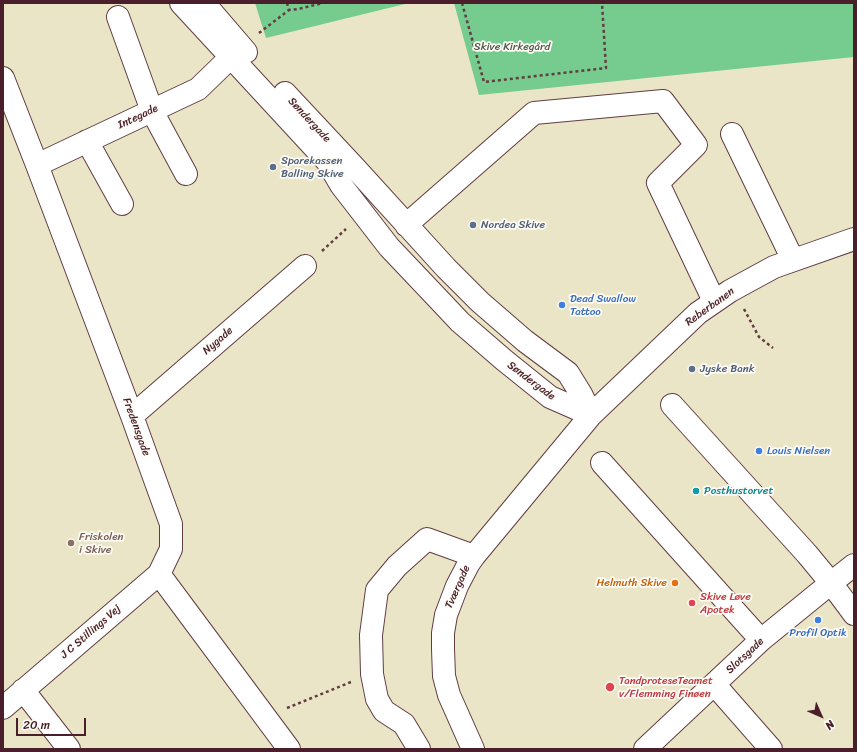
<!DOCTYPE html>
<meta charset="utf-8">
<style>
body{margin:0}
#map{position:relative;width:857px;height:752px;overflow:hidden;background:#ebe5c7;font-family:Sriracha,sans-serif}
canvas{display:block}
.frame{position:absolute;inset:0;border:4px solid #4a1f2b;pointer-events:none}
.north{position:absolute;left:801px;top:696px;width:40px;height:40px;-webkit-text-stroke:3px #fdfcf7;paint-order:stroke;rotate:135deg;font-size:11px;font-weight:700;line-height:16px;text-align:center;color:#4a1f2b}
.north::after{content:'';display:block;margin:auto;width:14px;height:18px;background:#4a1f2b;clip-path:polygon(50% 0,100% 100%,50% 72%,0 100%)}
.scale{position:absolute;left:16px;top:718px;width:70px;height:18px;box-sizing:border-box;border:2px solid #4a1f2b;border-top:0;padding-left:5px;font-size:12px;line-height:14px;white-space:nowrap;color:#4a1f2b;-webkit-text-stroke:3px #fdfcf7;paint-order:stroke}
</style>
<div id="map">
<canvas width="857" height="752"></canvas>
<div class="frame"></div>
<div class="north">N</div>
<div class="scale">20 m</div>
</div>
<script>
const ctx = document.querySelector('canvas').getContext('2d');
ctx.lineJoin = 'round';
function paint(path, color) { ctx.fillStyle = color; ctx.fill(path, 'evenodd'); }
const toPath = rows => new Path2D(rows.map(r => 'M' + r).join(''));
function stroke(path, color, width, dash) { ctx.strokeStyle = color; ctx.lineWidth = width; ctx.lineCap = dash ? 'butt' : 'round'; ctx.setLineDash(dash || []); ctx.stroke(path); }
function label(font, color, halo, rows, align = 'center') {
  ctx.font = font + ' Sriracha,sans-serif'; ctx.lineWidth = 3.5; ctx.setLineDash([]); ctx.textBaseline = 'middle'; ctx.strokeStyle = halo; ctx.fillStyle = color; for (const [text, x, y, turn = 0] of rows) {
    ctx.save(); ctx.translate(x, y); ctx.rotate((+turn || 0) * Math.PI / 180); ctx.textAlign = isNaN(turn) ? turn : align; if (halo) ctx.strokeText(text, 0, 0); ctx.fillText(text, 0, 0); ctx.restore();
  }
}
paint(toPath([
 [255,3,409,3,266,38],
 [454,3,854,3,854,57,479,95]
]), '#76cb8e');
const minor = toPath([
 [181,3,327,161,341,185,389,247,444,305,460,322,504,360,550,397,591,415],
 [204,3,246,52],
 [118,17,152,111,186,174],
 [3,78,37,165,132,416,171,524,171,549,159,574,3,708],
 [285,93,356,169,446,268,480,302,525,341,568,373,581,394,591,415],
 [732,134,793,260],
 [87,141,122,204],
 [37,165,198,89,231,57],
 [406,225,534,113,663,101,696,145,658,183,714,301],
 [672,405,807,554,831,583,854,614],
 [132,416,305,266],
 [602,463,761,640],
 [159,574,289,749],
 [714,684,771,749],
 [23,690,69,749],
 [419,749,404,724,384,711,377,699,372,674,371,635,377,590,397,566,427,539,474,556],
 [473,749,449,695,444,676,443,649,443,633,446,615,457,586,469,563,474,556,591,415,698,313,730,291,774,267,854,239],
 [645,749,761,640,831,583,854,565]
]);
stroke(minor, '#623d42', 24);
stroke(toPath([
 [287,3,289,10,298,9,323,3],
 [462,3,484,82,606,68,602,3],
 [259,33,289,10],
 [322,251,346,229],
 [744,309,759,337,773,348],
 [287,708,351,682]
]), '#623d42', 2.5, [3, 3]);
stroke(minor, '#fff', 22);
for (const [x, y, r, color] of [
 [273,167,4,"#5c6f8a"],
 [473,225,4,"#5c6f8a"],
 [562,305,4,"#3f7fe0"],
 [692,369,4,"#5c6f8a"],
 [759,451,4,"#3f7fe0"],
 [696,491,4,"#0f9aa8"],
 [71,543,4,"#8d6e63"],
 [675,583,4,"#e8710a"],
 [692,603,4,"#e0444e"],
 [818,620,4,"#3f7fe0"],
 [610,687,5,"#e0444e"]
]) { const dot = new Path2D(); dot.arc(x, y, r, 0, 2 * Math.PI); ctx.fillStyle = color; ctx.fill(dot); stroke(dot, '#fdfcf7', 1.5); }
label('11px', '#595b4e', '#fdfcf7', [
 ["Skive Kirkegård",512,47]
]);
label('11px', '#4a1f2b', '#fdfcf7', [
 ["Integade",138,117,-25],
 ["Søndergade",309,120,47],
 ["Reberbanen",710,307,-36],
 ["Nygade",218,341,-41],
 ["Søndergade",531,381,37],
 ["Fredensgade",136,427,70],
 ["Tværgade",458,587,-66],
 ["J C Stillings Vej",91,632,-41],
 ["Slotsgade",745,656,-43]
]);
label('11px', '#4e5e75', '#fdfcf7', [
 ["Sparekassen",281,161],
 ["Balling Skive",281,174],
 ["Nordea Skive",481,225],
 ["Jyske Bank",700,369]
], 'left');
label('11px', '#366cbe', '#fdfcf7', [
 ["Dead Swallow",570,299],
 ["Tattoo",570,312],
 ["Louis Nielsen",767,451],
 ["Profil Optik",818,633,"center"]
], 'left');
label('11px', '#0d838f', '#fdfcf7', [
 ["Posthustorvet",704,491]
], 'left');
label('11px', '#785e54', '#fdfcf7', [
 ["Friskolen",79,537],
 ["i Skive",79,550]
], 'left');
label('11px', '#c56008', '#fdfcf7', [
 ["Helmuth Skive",667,583]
], 'right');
label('11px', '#be3a42', '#fdfcf7', [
 ["Skive Løve",700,597],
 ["Apotek",700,610],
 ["TandproteseTeamet",619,681],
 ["v/Flemming Finøen",619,694]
], 'left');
</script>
